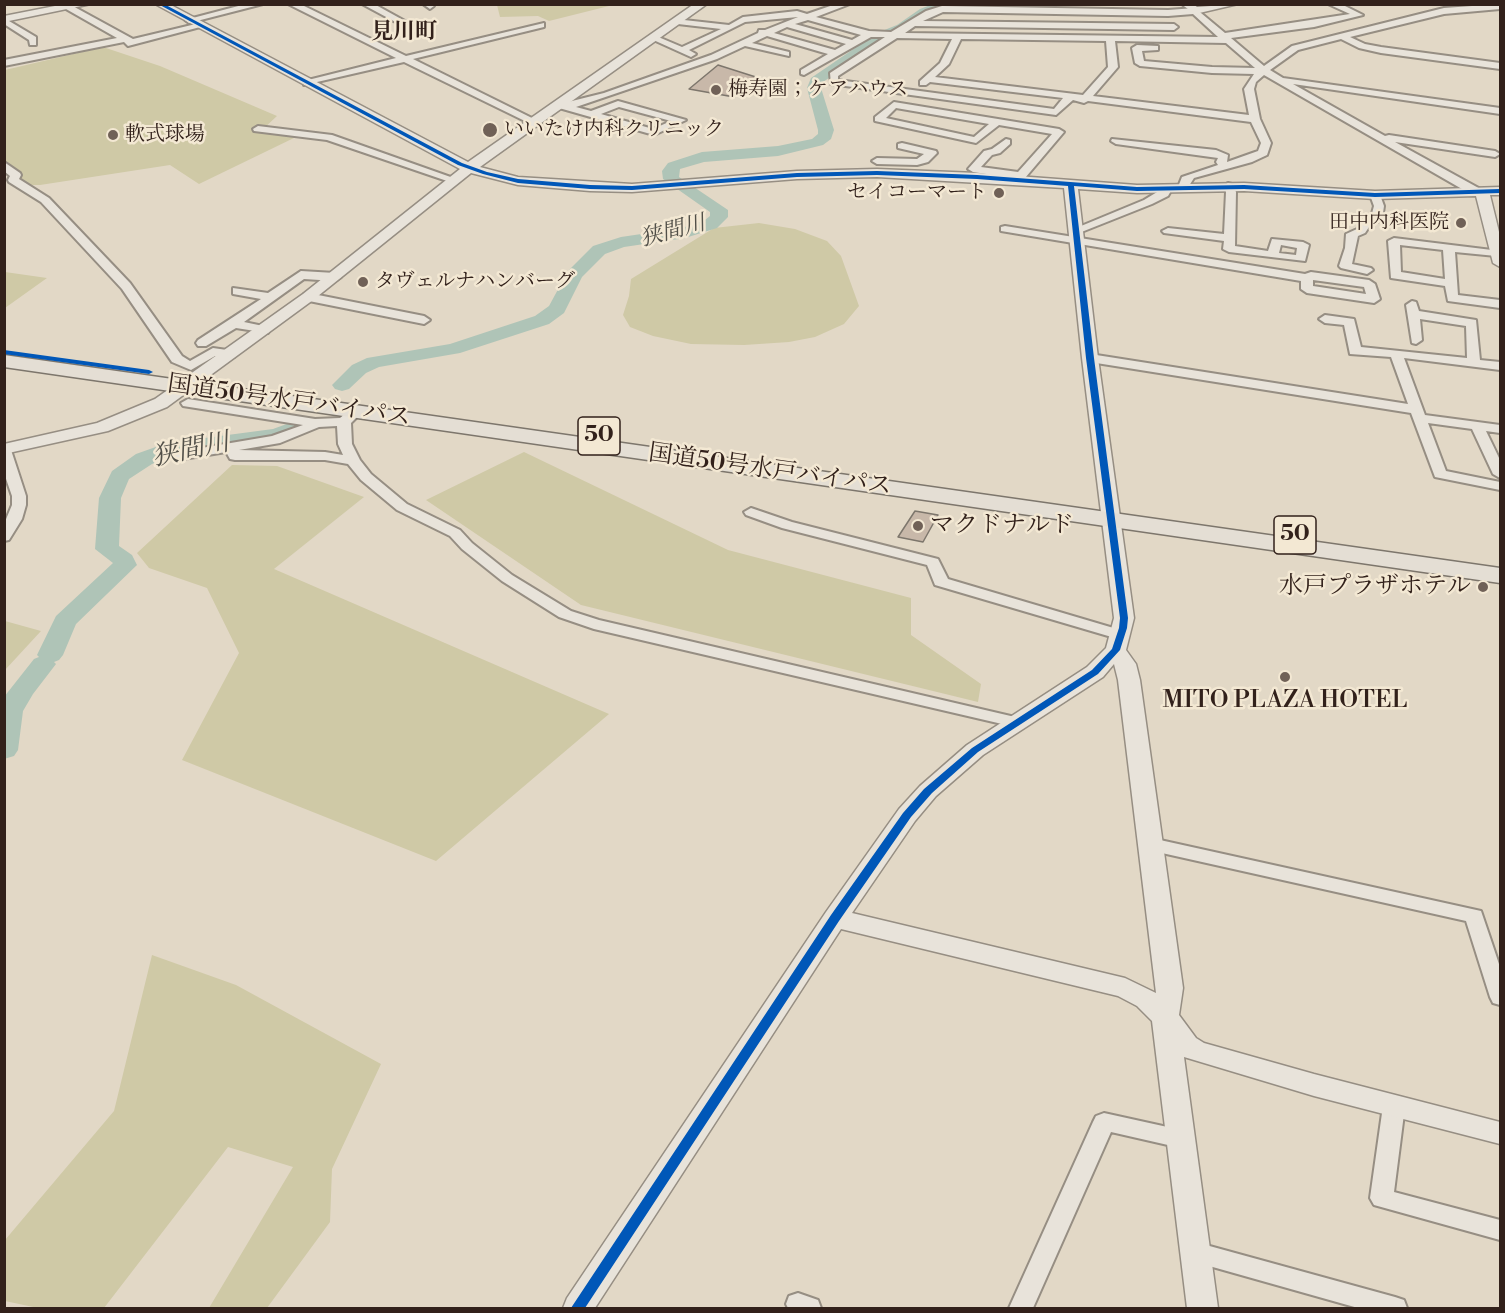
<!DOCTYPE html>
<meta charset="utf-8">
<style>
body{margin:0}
#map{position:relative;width:1505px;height:1313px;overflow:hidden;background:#e2d8c6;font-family:"Libre Bodoni",serif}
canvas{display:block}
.frame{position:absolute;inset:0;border:6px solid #32211b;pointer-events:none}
</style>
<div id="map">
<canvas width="1505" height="1313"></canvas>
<div class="frame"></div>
</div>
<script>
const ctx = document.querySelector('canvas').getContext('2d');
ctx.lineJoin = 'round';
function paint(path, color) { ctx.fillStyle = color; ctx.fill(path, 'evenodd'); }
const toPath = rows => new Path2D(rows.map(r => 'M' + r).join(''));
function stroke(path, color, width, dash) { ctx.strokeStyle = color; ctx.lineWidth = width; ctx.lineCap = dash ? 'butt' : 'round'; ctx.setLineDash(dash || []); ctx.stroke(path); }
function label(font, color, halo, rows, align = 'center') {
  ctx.font = font + ' "Libre Bodoni","Noto Serif JP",serif'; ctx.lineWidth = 5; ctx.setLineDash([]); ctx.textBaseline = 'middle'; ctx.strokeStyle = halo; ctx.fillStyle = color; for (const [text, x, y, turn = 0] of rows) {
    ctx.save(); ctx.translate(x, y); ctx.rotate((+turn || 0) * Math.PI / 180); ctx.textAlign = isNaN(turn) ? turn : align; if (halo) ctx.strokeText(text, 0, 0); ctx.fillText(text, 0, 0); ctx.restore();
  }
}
paint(toPath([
 [497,5,497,4,613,5,549,21,538,16,500,17],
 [103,47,160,66,277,116,262,130,298,136,199,184,170,165,40,185,28,185,21,183,5,162,5,70],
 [759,223,795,229,827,241,841,256,859,306,844,324,815,337,789,342,744,345,691,344,653,336,630,327,623,315,629,296,631,279,714,228],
 [5,272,47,278,5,308],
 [524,452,728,550,911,598,911,635,981,684,978,702,581,605,426,500],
 [232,465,277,466,364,497,274,569,609,714,436,861,182,760,239,653,207,588,149,568,137,553],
 [5,621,41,631,5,670,4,621],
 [152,955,236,985,381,1064,332,1169,330,1222,267,1308,209,1308,293,1167,228,1147,104,1308,38,1308,5,1301,5,1240,114,1111]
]), '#cfc9a6');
paint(toPath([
 [933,4,952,4,930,15,907,31,887,39,823,82,821,88,834,130,831,139,823,145,778,156,704,162,680,169,679,177,728,210,728,217,717,228,685,238,624,247,605,254,582,277,564,313,549,324,460,353,379,367,366,373,349,389,342,391,335,389,332,385,352,365,367,358,450,344,535,316,549,306,568,271,593,246,621,237,682,228,705,220,710,216,710,212,663,179,662,171,668,163,702,152,778,146,812,139,818,134,818,130,807,88,811,78,877,33,897,25,920,9,933,4],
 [303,418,310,420,314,424,310,428,285,440,179,454,152,464,129,479,121,498,119,546,132,555,137,565,76,624,63,655,59,660,54,662,56,664,33,694,23,711,18,750,14,756,4,759,4,697,34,659,39,657,37,655,56,616,113,563,95,549,99,498,112,471,136,454,167,443,273,429,303,418]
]), '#afc4b7');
const building = toPath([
 [718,65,762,79,734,97,689,89,718,65],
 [915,511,938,515,923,542,898,537,915,511]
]);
paint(building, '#c8b8a9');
stroke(building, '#7d766c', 1.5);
const minor = toPath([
 [69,4,133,39,200,23,204,26,128,46,124,42,4,66,4,60,117,38,66,9,66,5,69,4],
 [246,4,263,4,189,23,185,20,246,4],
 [288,4,300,4,406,56,544,23,544,27,413,59,540,122,531,124,404,62,304,85,304,81,396,58,288,4],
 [362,4,374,4,423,31,416,33,362,4],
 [423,4,433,4,434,6,430,9,423,4],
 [836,4,850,4,816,17,869,31,891,32,926,11,942,6,1168,10,1195,8,1225,33,1350,14,1328,4,1341,4,1363,15,1314,27,1231,38,1264,66,1292,46,1444,8,1500,4,1500,9,1444,14,1350,37,1365,44,1381,47,1500,63,1500,69,1381,53,1359,48,1341,39,1298,50,1270,70,1283,78,1500,108,1500,114,1293,84,1385,136,1389,135,1495,151,1500,154,1495,157,1395,142,1484,191,1479,194,1462,189,1264,75,1256,82,1254,89,1260,119,1271,143,1267,155,1252,162,1194,178,1187,189,1183,190,1178,187,1182,177,1218,165,1216,162,1218,158,1116,144,1111,141,1112,139,1216,150,1228,155,1227,162,1258,151,1261,143,1251,122,1088,101,1084,103,1073,100,1056,115,831,84,830,73,885,37,871,37,804,75,801,74,801,70,828,54,767,36,752,43,789,52,789,56,745,46,717,59,576,107,591,111,618,101,686,120,654,135,552,106,604,93,711,55,758,33,759,30,765,30,798,17,745,22,689,50,696,54,691,57,649,38,656,36,682,47,721,29,678,24,674,21,675,19,729,25,743,17,797,11,807,14,836,4],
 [943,12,1168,16,1193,14,1218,37,905,33,915,26,1174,30,1178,27,1174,24,923,21,943,12],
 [808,20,861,35,852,40,795,24,808,20],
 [787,27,846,44,835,50,774,33,787,27],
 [897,38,952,39,940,63,920,81,920,85,926,85,930,82,1063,98,1054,109,838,80,838,76,897,38],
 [961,39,1106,41,1108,67,1083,95,935,77,949,64,961,39],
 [1115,41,1226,43,1255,68,1212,67,1144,61,1142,51,1158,50,1158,46,1137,45,1132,48,1135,63,1140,66,1212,73,1254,74,1244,89,1249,115,1093,96,1118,67,1115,41],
 [619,107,671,121,653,129,601,114,619,107],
 [4,18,36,37,36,45,30,45,29,40,4,24,4,18],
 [894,102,1059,129,1064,132,1025,178,1017,183,1013,182,1013,178,973,172,968,169,984,151,992,149,1006,139,1010,140,1010,144,1000,153,992,155,981,167,1018,172,1052,134,999,125,976,143,875,121,875,117,894,102],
 [896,108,989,124,974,137,886,118,896,108],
 [258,126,332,135,459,180,454,183,450,182,327,140,254,131,253,129,258,126],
 [902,143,936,151,937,153,928,162,917,165,877,164,872,161,877,158,917,159,924,154,898,148,898,144,902,143],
 [4,162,20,173,21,175,19,179,49,198,130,283,182,356,190,361,213,348,234,351,235,354,234,357,215,356,191,370,172,362,122,289,41,202,9,182,8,180,10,176,4,171,4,162],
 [1228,183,1232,184,1236,192,1235,246,1268,251,1272,239,1303,242,1309,245,1305,261,1229,252,1223,249,1224,241,1164,233,1162,231,1168,228,1224,234,1226,192,1223,186,1228,183],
 [1281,245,1297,248,1296,255,1279,253,1281,245],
 [1167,186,1172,189,1168,196,1152,204,1079,233,1075,234,1069,231,1144,200,1167,186],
 [1375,192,1380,195,1384,206,1382,220,1371,224,1365,233,1358,236,1352,264,1371,268,1373,270,1367,274,1341,268,1339,266,1345,248,1346,234,1357,229,1363,219,1371,217,1374,206,1370,195,1375,192],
 [1005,226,1305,274,1311,272,1369,280,1375,284,1380,299,1374,303,1307,293,1301,289,1301,281,1001,231,1001,227,1005,226],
 [1313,280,1364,287,1366,294,1313,286,1313,280],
 [1394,238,1500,251,1500,255,1496,256,1455,252,1458,295,1500,300,1500,308,1448,301,1445,286,1391,278,1388,241,1394,238],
 [1400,245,1443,250,1445,279,1401,272,1400,245],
 [301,271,335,273,341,277,335,281,304,279,244,322,268,327,270,330,268,333,236,328,206,346,198,346,196,343,198,340,261,299,233,294,233,288,268,293,301,271],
 [308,293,424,316,430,320,424,324,304,300,304,294,308,293],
 [1412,301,1416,302,1419,311,1476,320,1480,360,1500,362,1500,370,1404,358,1425,415,1500,425,1500,433,1486,431,1500,460,1500,478,1493,474,1472,429,1428,423,1446,471,1500,482,1500,490,1435,477,1411,413,1090,362,1084,358,1090,354,1408,404,1391,357,1350,354,1344,325,1325,323,1319,319,1325,315,1354,319,1361,347,1467,358,1466,326,1420,319,1422,340,1416,344,1412,343,1406,305,1412,301],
 [188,399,315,419,340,418,346,413,356,413,358,416,351,423,352,444,360,460,371,474,407,504,460,530,472,543,512,575,571,611,599,620,1015,717,1021,718,1024,722,1021,726,1015,727,594,629,559,617,502,581,462,549,450,536,397,510,361,480,348,464,325,460,235,460,230,459,226,452,177,460,172,459,170,456,172,453,272,436,303,425,183,406,181,403,188,399],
 [337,426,338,444,343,455,325,452,239,450,280,443,319,427,337,426],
 [4,446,11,450,26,496,26,505,22,519,9,540,4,541,4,524,12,505,12,496,4,473,4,446],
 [751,508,792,522,938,559,948,579,1127,632,1129,635,1127,638,1115,638,935,585,927,565,782,528,746,515,744,512,751,508],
 [1151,838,1481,911,1500,967,1500,1005,1493,1003,1490,997,1466,921,1144,849,1142,844,1144,839,1151,838],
 [1394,1097,1402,1100,1405,1106,1394,1192,1500,1220,1500,1240,1374,1205,1370,1198,1383,1106,1386,1100,1394,1097],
 [1104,1113,1181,1130,1189,1133,1192,1139,1189,1145,1181,1148,1111,1132,1033,1308,1009,1308,1093,1122,1096,1116,1104,1113],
 [1195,1242,1395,1297,1404,1300,1407,1308,1358,1308,1195,1262,1187,1259,1183,1252,1187,1245,1195,1242],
 [798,1293,818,1300,821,1308,788,1308,786,1304,789,1296,798,1293]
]);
const tertiary = toPath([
 [65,4,91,4,4,22,4,16,65,4],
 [155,4,169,4,468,162,694,4,707,4,480,167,518,177,632,184,797,171,877,169,977,173,1137,185,1244,183,1375,191,1500,187,1500,195,1490,195,1500,236,1500,267,1493,263,1476,196,1375,199,1244,191,1137,193,1078,189,1098,358,1134,618,1126,650,1136,664,1140,680,1183,988,1179,1015,1196,1038,1204,1043,1314,1074,1500,1122,1500,1144,1314,1096,1184,1057,1218,1308,1187,1308,1152,1021,1137,1006,1118,996,841,929,595,1308,563,1308,567,1298,826,912,899,809,920,786,967,745,1087,667,1106,648,1114,618,1082,358,1064,188,877,177,797,179,632,192,590,191,518,185,471,173,313,300,167,407,108,431,4,454,4,444,97,423,155,399,303,294,460,169,155,4],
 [1114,664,1118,680,1156,993,1125,978,852,913,915,821,936,796,983,755,1103,677,1114,664],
 [1181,4,1193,4,1197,7,1238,4,1195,14,1181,4]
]);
const trunk = toPath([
 [4,355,1500,568,1500,583,4,367,4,355]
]);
stroke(minor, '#968e83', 4);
stroke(tertiary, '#968e83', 3);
stroke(trunk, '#7d766c', 3);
paint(minor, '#e8e3da');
paint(tertiary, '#e8e3da');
paint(trunk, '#e4ded4');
paint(toPath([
 [158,4,164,4,462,163,487,172,518,179,590,185,632,186,797,173,877,171,977,175,1137,187,1244,185,1375,193,1500,189,1500,193,1375,197,1244,189,1137,191,1074,186,1094,358,1128,618,1127,628,1120,650,1098,674,978,752,932,793,911,817,839,921,585,1308,571,1308,831,915,903,813,924,789,972,748,1092,670,1112,649,1119,628,1120,618,1086,358,1068,186,977,179,877,175,797,177,632,190,590,189,518,183,483,174,458,165,158,4],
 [4,350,149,370,153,372,149,374,4,354,4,350]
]), '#0057b8');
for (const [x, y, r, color] of [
 [716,90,6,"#706157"],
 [490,130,8,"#706157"],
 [113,135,6,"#706157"],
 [999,193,6,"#706157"],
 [1461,223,6,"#706157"],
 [363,282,6,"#706157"],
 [918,526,6,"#706157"],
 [1483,587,6,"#706157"],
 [1285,677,6,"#706157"]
]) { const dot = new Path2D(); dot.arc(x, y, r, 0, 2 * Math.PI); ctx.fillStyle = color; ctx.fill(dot); stroke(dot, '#f3e8d3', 2); }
label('20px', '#32211b', '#f3e8d3', [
 ["梅寿園；ケアハウス",728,90],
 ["いいたけ内科クリニック",504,130],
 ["軟式球場",125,135],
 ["セイコーマート",987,193,"right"],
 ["田中内科医院",1449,223,"right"],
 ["タヴェルナハンバーグ",375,282]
], 'left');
label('bold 22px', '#32211b', '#f3e8d3', [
 ["見川町",404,33]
]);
label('italic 22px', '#514f48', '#f3e8d3', [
 ["狭間川",673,232,-15]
]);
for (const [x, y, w] of [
 [599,436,42],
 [1295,535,42]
]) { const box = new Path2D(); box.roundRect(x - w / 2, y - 19, w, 38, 4.5); ctx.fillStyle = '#f3e8d3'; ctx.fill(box); stroke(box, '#32211b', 1.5); }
label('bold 22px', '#32211b', null, [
 ["50",599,436],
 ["50",1295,535]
]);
label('24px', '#32211b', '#f3e8d3', [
 ["国道50号水戸バイパス",289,402,8],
 ["国道50号水戸バイパス",770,471,8]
]);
label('24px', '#32211b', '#f3e8d3', [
 ["マクドナルド",930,526],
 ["水戸プラザホテル",1471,587,"right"],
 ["MITO PLAZA HOTEL",1285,701,"center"]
], 'left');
label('italic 26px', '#514f48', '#f3e8d3', [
 ["狭間川",191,451,-12]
]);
</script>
